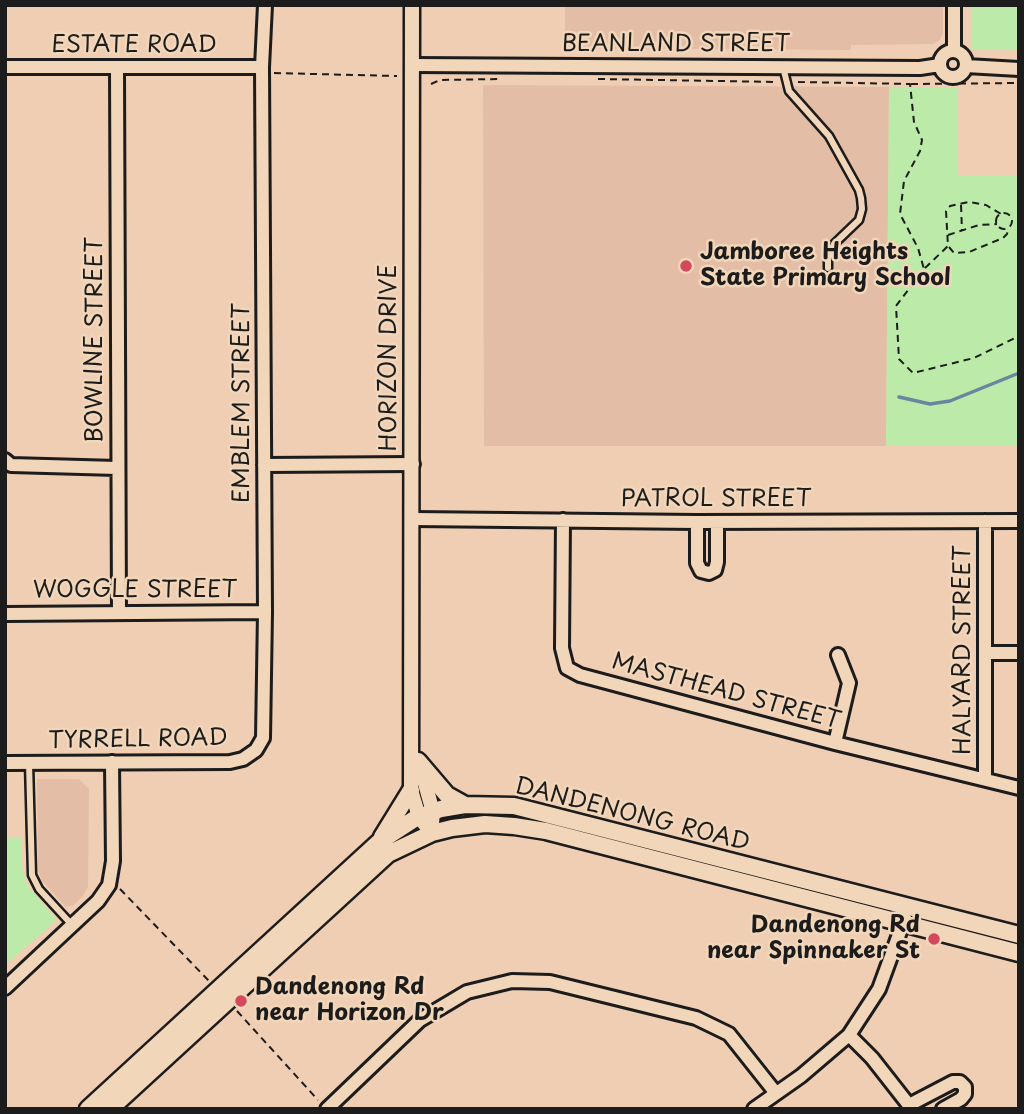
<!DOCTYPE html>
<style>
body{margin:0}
#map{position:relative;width:1024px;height:1114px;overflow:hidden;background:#efceb3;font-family:"Playpen Sans",sans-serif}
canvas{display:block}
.frame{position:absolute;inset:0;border:7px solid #1c1c1c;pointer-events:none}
</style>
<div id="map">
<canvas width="1024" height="1114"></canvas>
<div class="frame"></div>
</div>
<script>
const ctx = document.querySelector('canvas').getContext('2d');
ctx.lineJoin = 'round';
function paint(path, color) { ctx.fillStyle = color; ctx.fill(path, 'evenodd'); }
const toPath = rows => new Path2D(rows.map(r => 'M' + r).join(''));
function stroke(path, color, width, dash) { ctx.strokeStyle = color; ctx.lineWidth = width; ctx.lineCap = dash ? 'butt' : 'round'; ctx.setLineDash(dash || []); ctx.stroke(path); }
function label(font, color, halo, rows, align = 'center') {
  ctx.font = font + ' "Playpen Sans",sans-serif'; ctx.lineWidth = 5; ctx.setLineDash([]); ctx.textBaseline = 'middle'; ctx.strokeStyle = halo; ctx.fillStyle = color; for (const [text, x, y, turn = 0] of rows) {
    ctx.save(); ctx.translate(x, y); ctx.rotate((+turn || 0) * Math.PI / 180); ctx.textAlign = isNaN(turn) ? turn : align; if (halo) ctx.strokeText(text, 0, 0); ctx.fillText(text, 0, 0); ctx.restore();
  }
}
paint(toPath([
 [565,5,943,5,943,32,940,40,933,44,851,45,851,50,565,48],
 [483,85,889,87,886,446,484,446],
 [37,779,79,779,89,789,88,887,82,897,74,905,66,907,42,881,38,870]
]), '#e3bda5');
paint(toPath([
 [972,5,1019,5,1019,50,972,50],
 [889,87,958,87,957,175,1019,176,1019,445,886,446],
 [5,838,21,838,22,866,27,885,57,920,5,965]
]), '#bceaa8');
stroke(toPath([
 [899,397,930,404,950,401,1019,373]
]), '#6a85a0', 3.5);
const service = toPath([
 [783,67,789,91,829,136,859,190,861,198,862,209,859,220,834,244,828,259,828,268],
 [29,763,32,875,39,889,72,925]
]);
const minor = toPath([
 [954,50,954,5],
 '940 64a13 13 0 1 1 26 0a13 13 0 1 1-26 0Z',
 [412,65,920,68,940,65],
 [966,66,1019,69],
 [5,67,262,67],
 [117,68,119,612],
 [5,460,11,465,117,468],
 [264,465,413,464],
 [413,519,697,522,1019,521],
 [563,520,562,648,567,668,580,675,835,743,1019,788],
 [985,521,985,779],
 [697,522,697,563,701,571,709,573,715,570,717,562,717,522],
 [5,614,265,612],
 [986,653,1019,653],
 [835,743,849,683,838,655],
 [5,763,230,762,243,759,256,750,263,738,265,612,262,67,265,5],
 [5,988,98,901,109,885,113,861,112,762],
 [849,1035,872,1058,912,1109],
 [909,1105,953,1082,960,1082,965,1087,965,1094,961,1099,943,1109],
 [327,1109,420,1020,467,992,512,981,550,982,696,1018,729,1034,775,1092],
 [754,1109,801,1076,849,1035,879,989,905,918]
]);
const tertiary = toPath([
 [412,5,411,790,419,817,432,833],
 [419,762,433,812,432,823]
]);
const secondary = toPath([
 [418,761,447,795,465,805],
 [382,837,411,790],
 [88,1109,379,842,416,818,441,809,465,805,514,806,1019,935],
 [110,1109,388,854,432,833,452,828,485,824,514,826,546,831,1019,953]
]);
stroke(service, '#1c1c1c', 11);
stroke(minor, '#1c1c1c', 18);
stroke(tertiary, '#1c1c1c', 19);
stroke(secondary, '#1c1c1c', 21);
stroke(toPath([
 [274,73,397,76],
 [598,79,778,82],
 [798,82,910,84,914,122,922,140,920,151,904,181,900,214,918,248,924,269,896,306,899,359,913,373,974,358,1019,336],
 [431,84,440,80,498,79],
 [911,84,1019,83],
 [961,205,962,231],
 '996 221a8 8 0 1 1 16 0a8 8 0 1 1-16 0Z',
 [948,235,979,225,997,224],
 [949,247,954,253,969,252,1003,238,1007,234,1008,228],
 [925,268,948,246,946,211,950,206,969,202,986,205,1001,214],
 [120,889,209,981],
 [237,1011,318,1100]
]), '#1c1c1c', 2, [7, 5]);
stroke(service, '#f2d6b9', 6);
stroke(minor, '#f2d6b9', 12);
stroke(tertiary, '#f2d6b9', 14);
stroke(secondary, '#f2d6b9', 16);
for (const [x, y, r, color] of [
 [686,266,7,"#d1495b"],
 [934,939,7,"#d1495b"],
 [241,1001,7,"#d1495b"]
]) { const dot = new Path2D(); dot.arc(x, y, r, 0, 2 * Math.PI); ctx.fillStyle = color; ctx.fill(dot); stroke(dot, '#f2d6b9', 2.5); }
label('23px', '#1c1c1c', '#f2d6b9', [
 ["BEANLAND STREET",676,45],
 ["ESTATE ROAD",134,46],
 ["BOWLINE STREET",96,340,-90],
 ["HORIZON DRIVE",390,358,-90],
 ["EMBLEM STREET",243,403,-90],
 ["PATROL STREET",716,500],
 ["WOGGLE STREET",135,591],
 ["HALYARD STREET",964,650,-90],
 ["MASTHEAD STREET",726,692,15],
 ["TYRRELL ROAD",138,740,-1],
 ["DANDENONG ROAD",632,815,14]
]);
label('bold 23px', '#1c1c1c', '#f2d6b9', [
 ["Jamboree Heights",700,253],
 ["State Primary School",700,279],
 ["Dandenong Rd",920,926,"right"],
 ["near Spinnaker St",920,952,"right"],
 ["Dandenong Rd",255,988],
 ["near Horizon Dr",255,1014]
], 'left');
</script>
